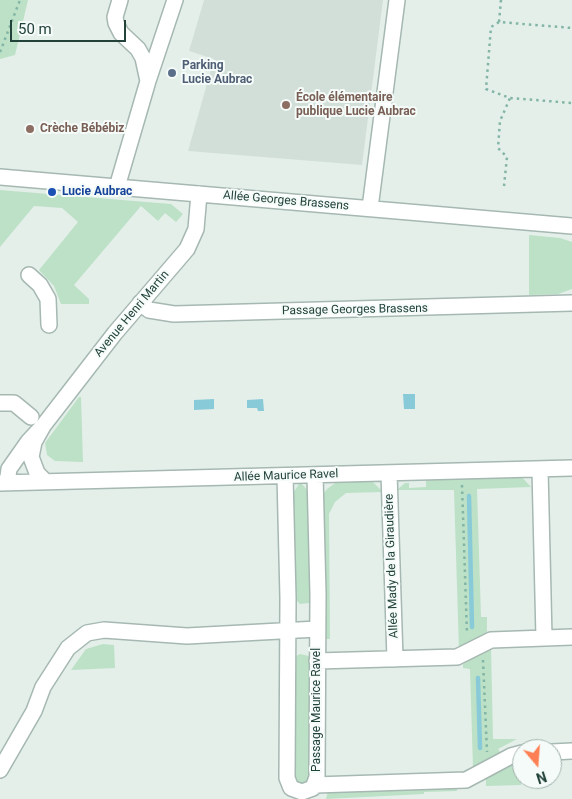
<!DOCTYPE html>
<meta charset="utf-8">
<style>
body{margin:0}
#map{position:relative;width:572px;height:799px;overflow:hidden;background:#e4efea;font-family:Roboto,sans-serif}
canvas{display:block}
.north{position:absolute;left:512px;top:739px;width:50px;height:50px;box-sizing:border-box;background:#f5fbf8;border:1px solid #a1b1ac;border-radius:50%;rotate:162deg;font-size:14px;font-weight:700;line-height:20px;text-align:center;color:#22423a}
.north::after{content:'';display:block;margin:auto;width:18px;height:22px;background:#fd8054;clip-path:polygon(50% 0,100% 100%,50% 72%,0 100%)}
.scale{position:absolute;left:10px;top:20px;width:116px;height:22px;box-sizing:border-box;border:2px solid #22423a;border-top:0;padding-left:6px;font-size:15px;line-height:18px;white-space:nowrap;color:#22423a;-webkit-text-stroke:4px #f5fbf8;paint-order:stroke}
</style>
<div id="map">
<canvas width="572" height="799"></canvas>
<div class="north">N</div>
<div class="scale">50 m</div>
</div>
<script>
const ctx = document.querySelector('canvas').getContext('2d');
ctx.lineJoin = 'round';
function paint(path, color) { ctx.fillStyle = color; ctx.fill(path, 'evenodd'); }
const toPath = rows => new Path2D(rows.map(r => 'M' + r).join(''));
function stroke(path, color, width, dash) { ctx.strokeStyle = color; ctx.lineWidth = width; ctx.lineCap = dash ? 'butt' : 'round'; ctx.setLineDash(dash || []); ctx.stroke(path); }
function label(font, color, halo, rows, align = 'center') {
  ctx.font = font + ' Roboto,sans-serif'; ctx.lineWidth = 4; ctx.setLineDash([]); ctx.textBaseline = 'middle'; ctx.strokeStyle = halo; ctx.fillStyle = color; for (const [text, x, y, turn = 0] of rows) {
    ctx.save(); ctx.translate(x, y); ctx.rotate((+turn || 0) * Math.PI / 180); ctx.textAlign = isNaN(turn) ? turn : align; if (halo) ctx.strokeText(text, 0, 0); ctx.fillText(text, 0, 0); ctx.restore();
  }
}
paint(toPath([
 [204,0,383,0,362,165,188,151,214,59,189,51]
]), '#d2dfd9');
paint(toPath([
 [0,0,28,0,15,55,0,59],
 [0,190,171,204,183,214,176,222,165,213,158,221,141,206,74,285,89,299,89,304,61,304,54,286,39,270,78,222,62,208,34,206,0,247],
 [529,235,560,238,572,242,572,289,558,294,529,295],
 [79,397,81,397,83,462,55,461,47,455,45,443],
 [520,475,531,487,477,489,481,617,487,617,487,632,459,650,454,490,397,490,405,483,409,483,409,488,426,487,426,477],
 [370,479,383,492,346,493,335,502,329,514,330,639,321,639,321,497,327,489,338,481],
 [300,482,309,492,312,599,309,603,300,604,293,597,292,495],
 [103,644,114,645,115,668,71,670,86,649],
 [491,647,493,739,517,739,498,749,500,752,473,768,470,669,463,668,463,664],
 [300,654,309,656,311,660,312,778,306,785,294,784,294,657],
 [522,758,521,785,486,786,486,777],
 [457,787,457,791,424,792,424,794,326,799,328,791]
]), '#bce1c6');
paint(toPath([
 [403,394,415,394,415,409,404,409],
 [214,399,214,409,194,410,194,400],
 [263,399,264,411,258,411,257,408,247,408,247,400]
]), '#88cad8');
stroke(toPath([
 [469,496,472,627],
 [478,678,480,748]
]), '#88cad8', 4.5);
const minor = toPath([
 [120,0,115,17,116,23,121,33,138,49,143,58,148,81,175,0],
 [0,177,572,226],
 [117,187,148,81],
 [370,208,397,0],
 [29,275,40,285,48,299,49,325],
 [140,303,149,310,174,314,572,303],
 [0,403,14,403,31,417],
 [43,426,115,333,187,249,196,229,199,194],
 [540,469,544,638],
 [389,473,395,659],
 [285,476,288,598,287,778,291,788,302,792,313,788,317,777,318,594,315,475],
 [0,483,572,468],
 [7,483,9,469,28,442,43,426,34,442,31,457,37,473,46,482],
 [317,661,457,657,491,640,572,637],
 [552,752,572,751],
 [0,770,34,711,43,687,68,648,87,633,104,630,187,636,317,629],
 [315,785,466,780,511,756,522,753]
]);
stroke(minor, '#a6b8b2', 18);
stroke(toPath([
 [501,0,499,22,572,28],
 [499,22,491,27,486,89,510,98,572,103],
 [0,52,20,0],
 [504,186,507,157,498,148,500,121,510,98],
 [462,485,467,634],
 [483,660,487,752]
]), '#82b5a6', 2.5, [2.5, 4]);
stroke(minor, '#fff', 15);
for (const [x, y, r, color] of [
 [172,73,5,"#5c6f8a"],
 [286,105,5,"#8d6e63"],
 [30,129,5,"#8d6e63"],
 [52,192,5,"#1a4fb4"]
]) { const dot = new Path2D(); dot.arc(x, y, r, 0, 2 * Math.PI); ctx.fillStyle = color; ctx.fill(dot); stroke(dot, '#f5fbf8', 2); }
label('bold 12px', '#4e5e75', '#f5fbf8', [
 ["Parking",182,66],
 ["Lucie Aubrac",182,80]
], 'left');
label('bold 12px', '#785e54', '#f5fbf8', [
 ["École élémentaire",296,98],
 ["publique Lucie Aubrac",296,112],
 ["Crèche Bébébiz",40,129]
], 'left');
label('bold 12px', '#164399', '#f5fbf8', [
 ["Lucie Aubrac",62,192]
], 'left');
label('12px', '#22423a', '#f5fbf8', [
 ["Allée Georges Brassens",286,201,5],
 ["Passage Georges Brassens",355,310,-1],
 ["Avenue Henri Martin",132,314,-50],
 ["Allée Maurice Ravel",286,476,-2],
 ["Allée Mady de la Giraudière",392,566,-92],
 ["Passage Maurice Ravel",317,710,-90]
]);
</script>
